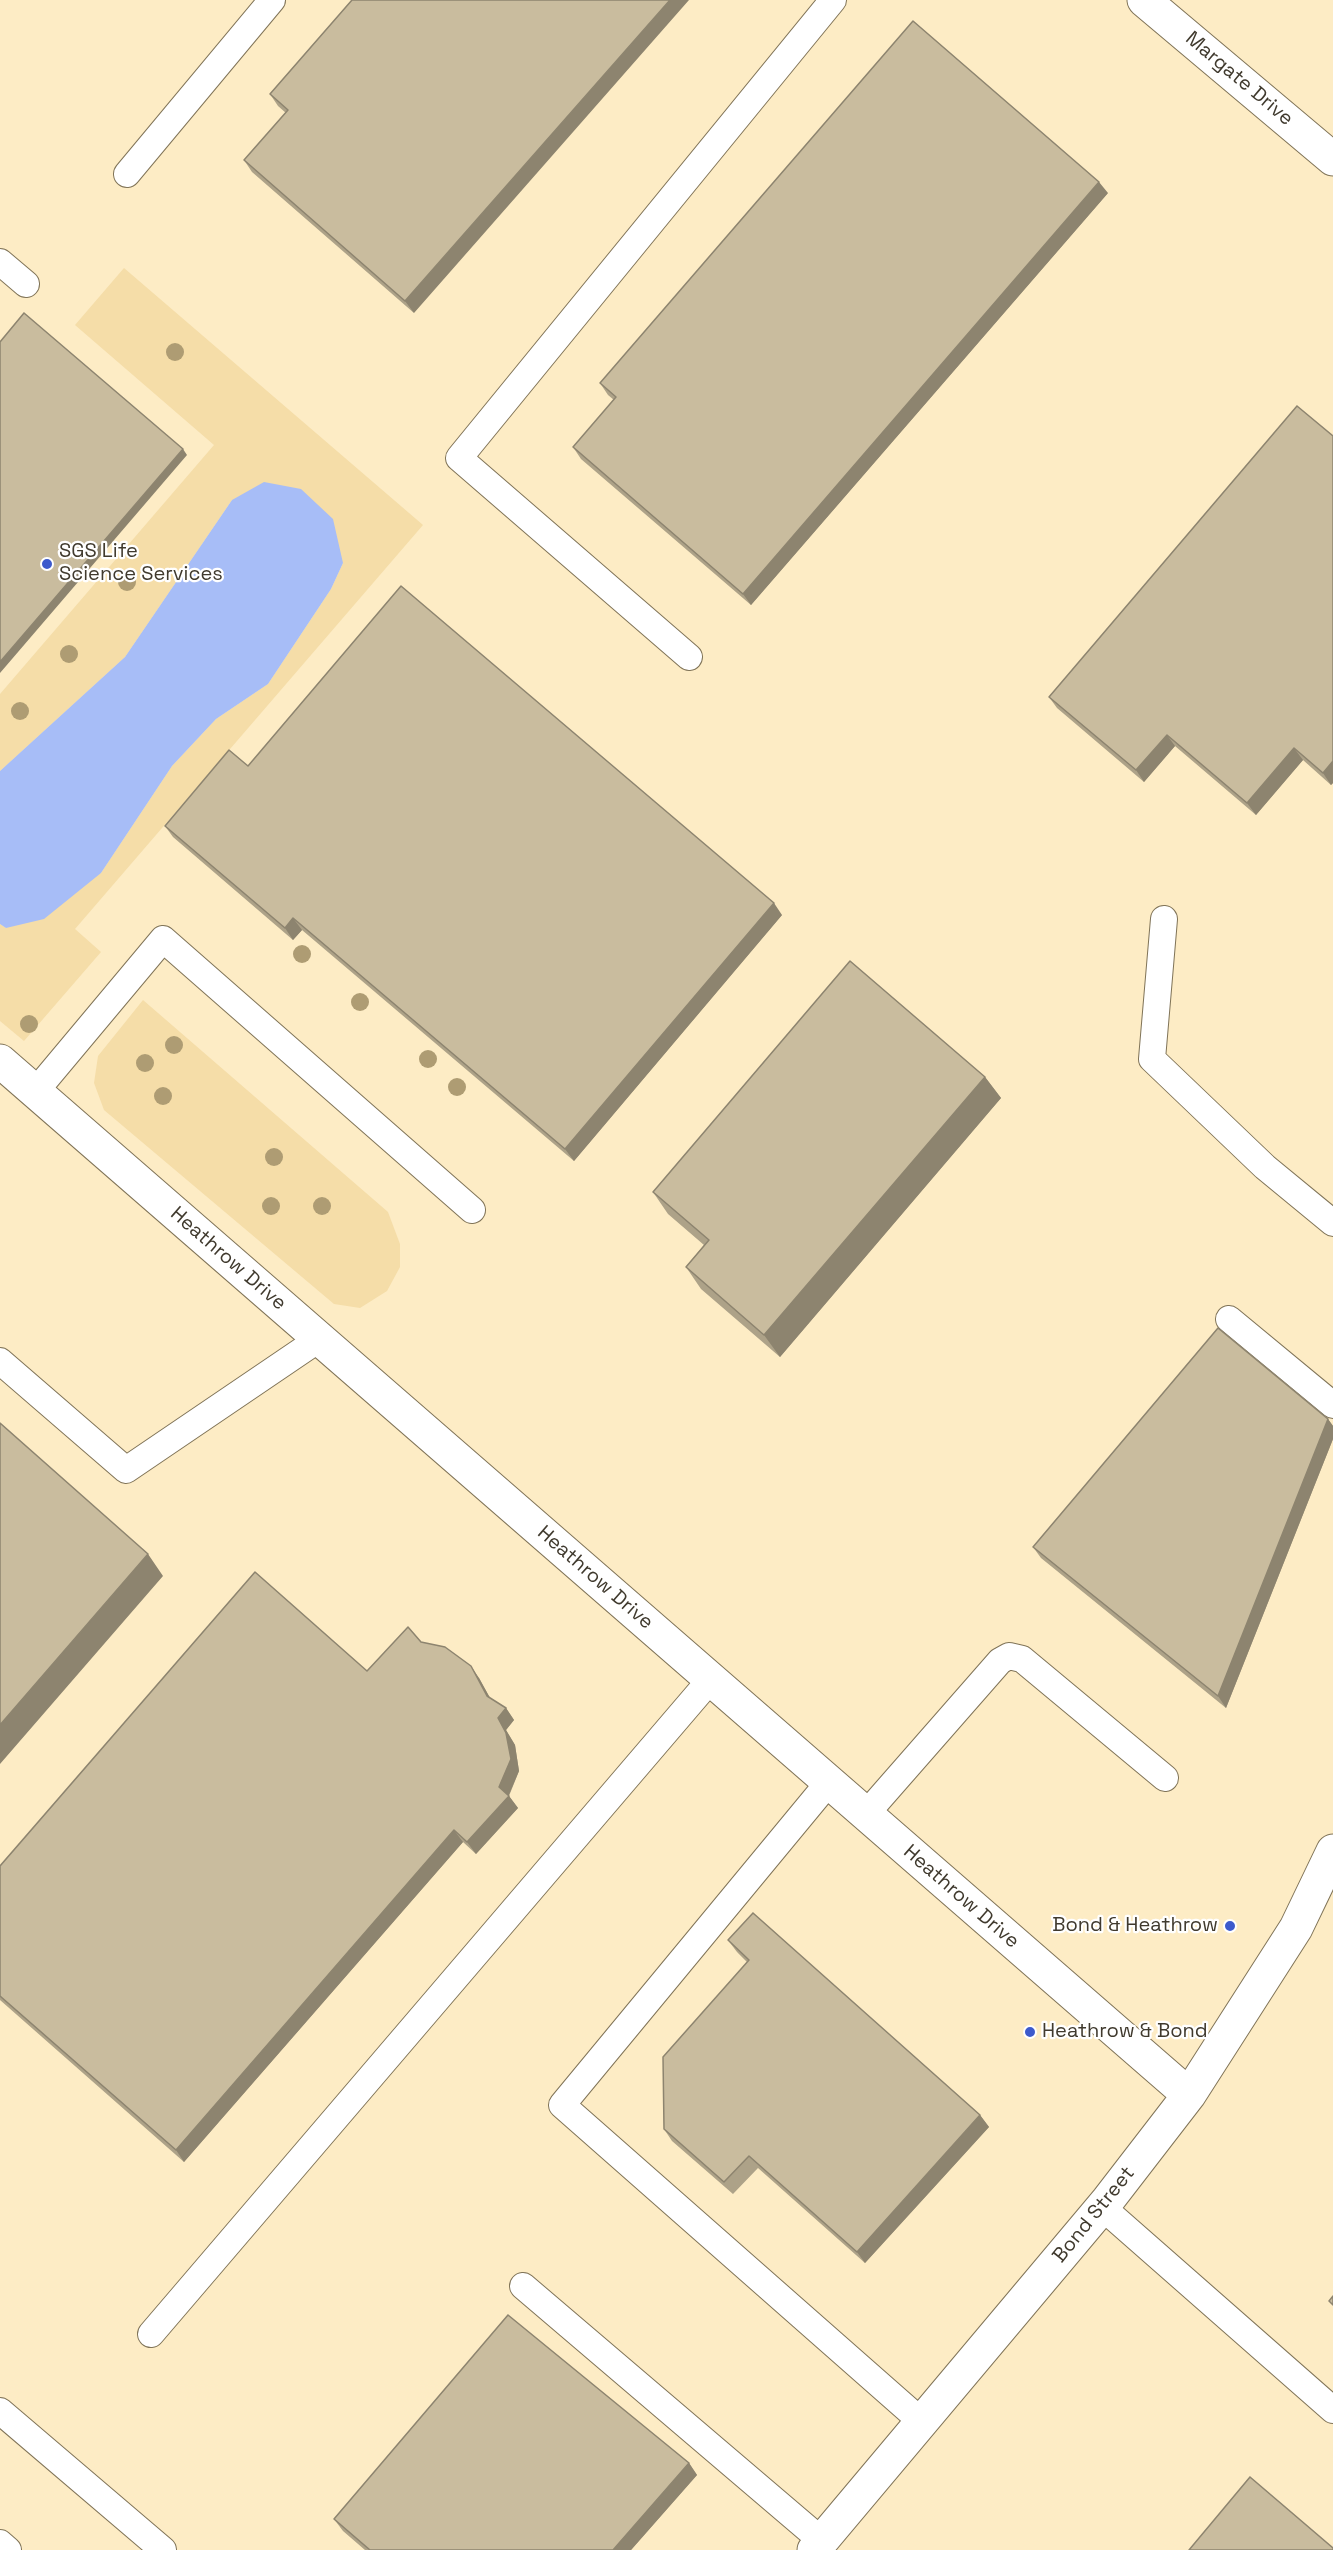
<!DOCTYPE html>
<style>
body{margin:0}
canvas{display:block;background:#fef5e3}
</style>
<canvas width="1333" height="2550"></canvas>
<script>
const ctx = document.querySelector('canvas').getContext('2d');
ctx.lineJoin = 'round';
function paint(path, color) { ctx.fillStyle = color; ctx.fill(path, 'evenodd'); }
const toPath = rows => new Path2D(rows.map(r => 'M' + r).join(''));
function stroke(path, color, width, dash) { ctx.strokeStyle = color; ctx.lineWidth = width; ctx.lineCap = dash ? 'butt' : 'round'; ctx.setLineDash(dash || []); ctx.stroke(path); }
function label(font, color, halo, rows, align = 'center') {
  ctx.font = font + ' "Space Grotesk",sans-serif'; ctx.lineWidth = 4.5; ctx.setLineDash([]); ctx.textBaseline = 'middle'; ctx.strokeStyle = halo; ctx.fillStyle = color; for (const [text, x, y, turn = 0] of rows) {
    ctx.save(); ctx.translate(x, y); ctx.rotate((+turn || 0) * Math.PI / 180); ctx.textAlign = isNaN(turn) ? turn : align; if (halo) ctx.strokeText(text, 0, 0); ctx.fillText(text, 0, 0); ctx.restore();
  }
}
paint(toPath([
 [0,0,1333,0,1333,2550,0,2550]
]), '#fdecc5');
paint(toPath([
 [124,268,423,525,75,929,101,952,24,1041,0,1021,0,924,6,928,101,873,172,766,216,719,268,684,331,589,343,563,232,500,125,657,0,771,0,694,214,445,75,325],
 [143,1000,388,1212,400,1244,400,1267,387,1291,360,1308,334,1304,104,1110,94,1083,98,1056]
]), '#f5dda8');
paint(toPath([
 [264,482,301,489,333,519,343,563,331,589,268,684,216,719,172,766,101,873,44,919,6,928,0,924,0,771,125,657,232,500]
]), '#a7bdf7');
const service = toPath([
 [127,174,272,0],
 [0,262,26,284],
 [689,657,459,458,833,0],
 [1164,919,1152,1059,1265,1167,1333,1223],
 [35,1092,163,939,472,1210],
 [1229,1319,1333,1405],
 [0,1361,126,1470,319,1339],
 [829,1782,562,2105,922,2422],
 [866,1814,1000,1661,1009,1656,1022,1659,1165,1778],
 [1102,2207,1333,2410],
 [523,2286,822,2541],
 [151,2334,711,1679],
 [0,2411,163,2550],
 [0,2543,8,2550]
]);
const minor = toPath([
 [1144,0,1333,159],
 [0,1061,1189,2095],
 [814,2550,1108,2200,1189,2095,1296,1928,1333,1851]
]);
stroke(service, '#807458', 28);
stroke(minor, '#807458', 35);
stroke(service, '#fff', 26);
stroke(minor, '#fff', 33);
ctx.fillStyle = '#ae9c73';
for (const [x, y] of [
 [175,352],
 [127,582],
 [69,654],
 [20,711],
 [302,954],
 [360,1002],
 [29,1024],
 [174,1045],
 [428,1059],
 [145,1063],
 [457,1087],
 [163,1096],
 [274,1157],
 [271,1206],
 [322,1206]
]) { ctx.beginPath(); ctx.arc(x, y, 9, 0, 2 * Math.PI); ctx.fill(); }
paint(toPath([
 [352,0,414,313,252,172,244,160,286,113,278,106,270,94],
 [1108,193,751,605,581,459,573,447,614,400,608,395,600,383],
 [1333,436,1333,783,1331,785,1303,760,1256,815,1175,746,1144,782,1057,708,1049,697],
 [248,766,782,915,574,1161,302,930,293,940,173,837,165,826],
 [985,1077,1001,1098,780,1357,701,1289,686,1267,704,1245,668,1214,653,1192],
 [1328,1419,1333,1426,1333,1439,1226,1708,1041,1558,1033,1547],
 [421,1642,479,1678,490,1698,506,1708,514,1720,506,1730,515,1745,519,1771,509,1796,518,1808,476,1854,463,1842,184,2162,0,2000,0,1866],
 [728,1940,980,2115,989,2127,865,2263,758,2168,733,2194,672,2141,664,2129,747,1962,737,1952],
 [689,2463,697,2475,631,2550,365,2550,343,2531,334,2519]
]), '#ada288');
paint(toPath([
 [670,0,689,0,414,313,405,301],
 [1099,182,1108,193,751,605,743,594],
 [183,449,187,455,0,673,0,662],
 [1167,735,1175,746,1144,782,1136,770],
 [1294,748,1303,760,1256,815,1247,803],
 [1333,761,1333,783,1331,785,1323,773],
 [774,903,782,915,574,1161,565,1149],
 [293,918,302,930,293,940,285,928],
 [985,1077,1001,1098,780,1357,764,1335],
 [1328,1419,1333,1426,1333,1439,1226,1708,1218,1696],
 [148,1554,163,1576,0,1764,0,1725],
 [471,1666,479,1678,495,1707,487,1696],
 [506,1708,514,1720,506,1730,515,1745,519,1771,508,1797,509,1796,518,1808,476,1854,467,1842,499,1787,498,1718],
 [454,1830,463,1842,184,2162,176,2150],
 [980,2115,989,2127,865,2263,857,2252],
 [689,2463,697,2475,631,2550,613,2550]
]), '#8d846f');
const building = toPath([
 [352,0,670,0,405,301,244,160,288,110,270,94,352,0],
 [913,21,1099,182,743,594,573,447,616,397,600,383,913,21],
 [24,313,183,449,0,662,0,342,24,313],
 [1297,406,1333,436,1333,761,1323,773,1294,748,1247,803,1167,735,1136,770,1049,697,1297,406],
 [401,586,774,903,565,1149,293,918,285,928,165,826,229,750,248,766,401,586],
 [850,961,985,1077,764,1335,686,1267,709,1240,653,1192,850,961],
 [1218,1328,1328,1419,1218,1696,1033,1547,1218,1328],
 [0,1423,148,1554,0,1725,0,1423],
 [255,1572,367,1671,408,1627,421,1642,445,1647,471,1666,487,1696,506,1708,498,1718,506,1733,511,1759,499,1787,509,1796,467,1842,454,1830,176,2150,0,1996,0,1866,255,1572],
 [753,1913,980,2115,857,2252,749,2156,724,2182,664,2129,663,2057,749,1960,728,1940,753,1913],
 [1333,2296,1333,2305,1329,2301,1333,2296],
 [508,2315,689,2463,613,2550,370,2550,334,2519,508,2315],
 [1250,2477,1333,2548,1333,2550,1189,2550,1250,2477]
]);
paint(building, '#c9bc9e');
stroke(building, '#8d846f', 1.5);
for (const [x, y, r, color] of [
 [47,564,6,"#3d5acc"],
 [1230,1926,6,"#3d5acc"],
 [1030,2032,6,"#3d5acc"]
]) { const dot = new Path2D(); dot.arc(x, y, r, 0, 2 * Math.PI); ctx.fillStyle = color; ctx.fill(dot); stroke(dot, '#fff', 2); }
label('20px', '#403a2e', '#fff', [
 ["Margate Drive",1239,79,40],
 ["Heathrow Drive",228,1259,41],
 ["Heathrow Drive",595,1578,41],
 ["Heathrow Drive",961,1897,41],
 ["Bond Street",1094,2215,-51]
]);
label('20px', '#403a2e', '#fff', [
 ["SGS Life",59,552],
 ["Science Services",59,575],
 ["Bond & Heathrow",1218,1926,"right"],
 ["Heathrow & Bond",1042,2032]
], 'left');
</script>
